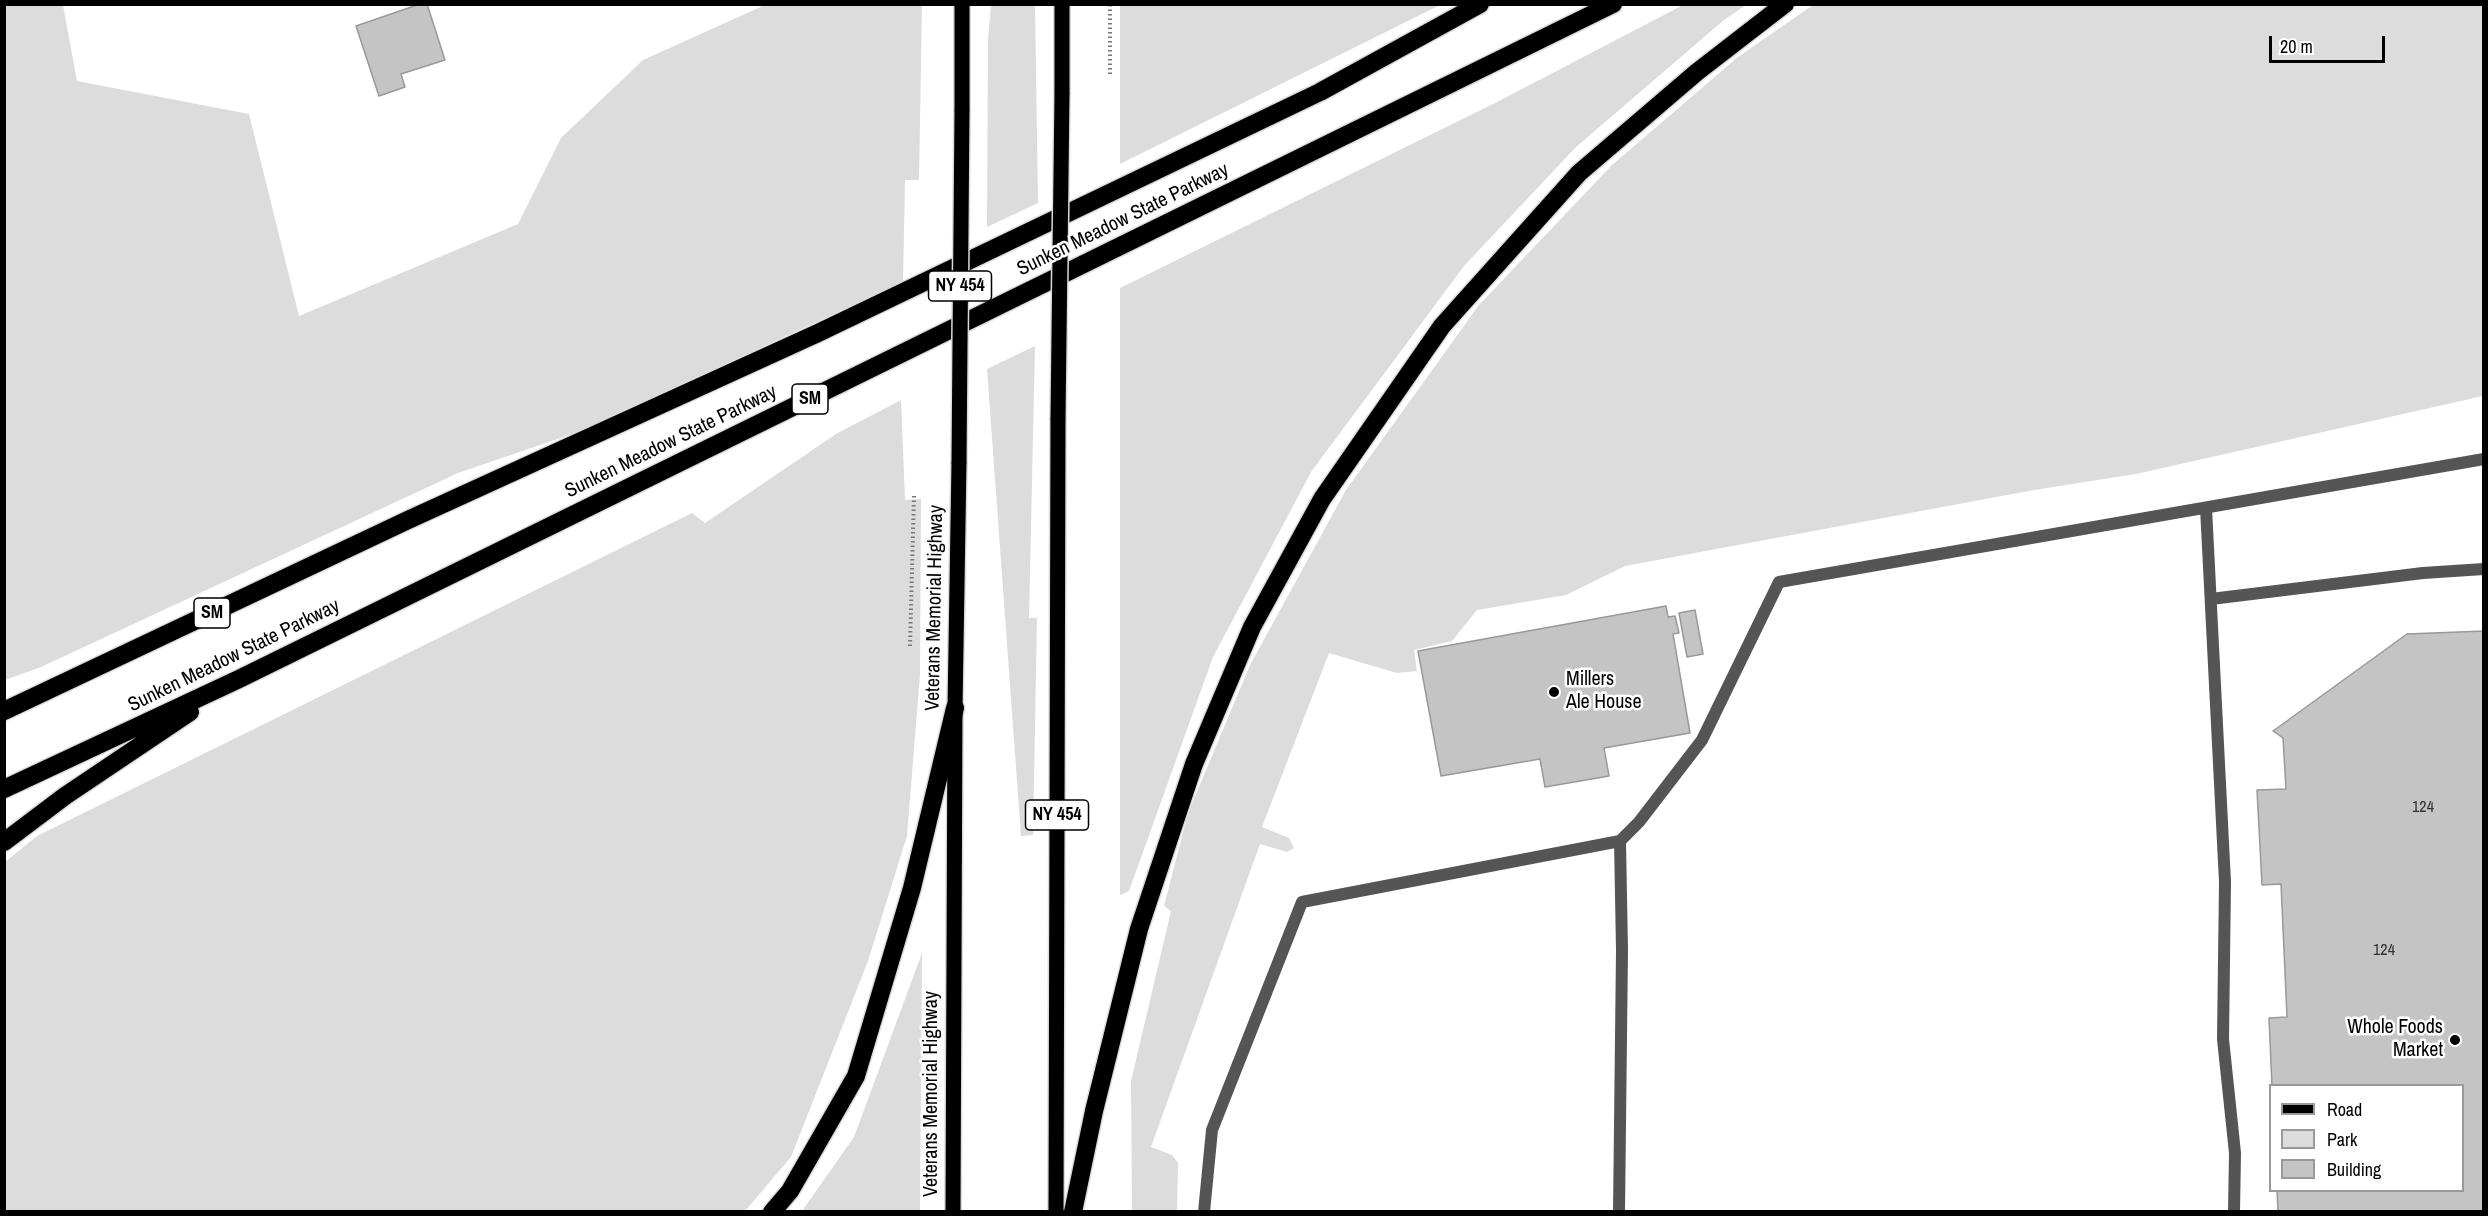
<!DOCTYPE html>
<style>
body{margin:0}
#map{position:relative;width:2488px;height:1216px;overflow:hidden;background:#fff;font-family:"Archivo Narrow",sans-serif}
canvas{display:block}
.frame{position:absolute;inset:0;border:6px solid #000;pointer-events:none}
.legend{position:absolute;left:2269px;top:1084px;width:195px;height:108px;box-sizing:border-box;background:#fff;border:2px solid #999;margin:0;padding:8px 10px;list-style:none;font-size:18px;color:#000}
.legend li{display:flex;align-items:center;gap:12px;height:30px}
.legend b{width:30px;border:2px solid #999}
.scale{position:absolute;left:2269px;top:36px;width:116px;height:27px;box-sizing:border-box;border:3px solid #000;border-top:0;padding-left:8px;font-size:18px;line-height:21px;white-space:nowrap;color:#000;-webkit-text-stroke:4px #fff;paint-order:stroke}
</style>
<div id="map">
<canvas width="2488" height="1216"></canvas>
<div class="frame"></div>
<ul class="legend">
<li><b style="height:8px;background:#000"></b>Road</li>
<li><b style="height:16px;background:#dcdcdc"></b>Park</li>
<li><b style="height:16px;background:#c4c4c4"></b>Building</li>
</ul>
<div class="scale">20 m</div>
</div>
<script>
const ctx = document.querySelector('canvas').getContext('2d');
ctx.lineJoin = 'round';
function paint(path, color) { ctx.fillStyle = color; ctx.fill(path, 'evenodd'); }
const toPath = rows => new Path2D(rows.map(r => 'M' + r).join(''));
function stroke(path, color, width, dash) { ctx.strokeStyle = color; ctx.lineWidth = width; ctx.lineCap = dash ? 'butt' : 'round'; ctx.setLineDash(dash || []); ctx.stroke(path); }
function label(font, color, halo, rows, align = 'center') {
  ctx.font = font + ' "Archivo Narrow",sans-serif'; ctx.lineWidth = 5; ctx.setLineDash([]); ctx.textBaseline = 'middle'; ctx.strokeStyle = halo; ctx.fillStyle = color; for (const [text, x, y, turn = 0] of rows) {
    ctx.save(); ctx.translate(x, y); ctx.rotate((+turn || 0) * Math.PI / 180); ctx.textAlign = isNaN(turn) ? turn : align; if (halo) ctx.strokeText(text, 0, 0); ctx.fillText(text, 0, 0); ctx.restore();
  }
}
paint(toPath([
 [1685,4,1746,5,1724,20,1576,147,1464,266,1311,472,1213,657,1129,891,1120,895,1120,288,1497,102],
 [4,5,63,5,77,81,249,114,299,316,518,224,561,138,643,60,765,5,922,5,919,180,905,180,903,282,578,432,458,473,41,667,5,680],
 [991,5,1035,5,1038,203,987,227,988,39],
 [1120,5,1120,4,1440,5,1120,164],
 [1813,5,2483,5,2483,396,2136,474,2034,490,1625,566,1566,595,1477,610,1452,641,1414,650,1417,671,1397,673,1329,653,1262,827,1289,838,1294,848,1287,852,1260,844,1151,1147,1172,1155,1178,1163,1177,1211,1132,1211,1131,1081,1171,911,1164,906,1188,813,1250,665,1346,490,1479,305,1612,165,1738,57],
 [1035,346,1029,618,1037,618,1033,835,1021,836,987,369],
 [901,400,905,500,921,499,920,675,907,836,868,961,791,1157,745,1211,5,1211,5,862,37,836,692,513,705,523,836,434],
 [922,953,920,1211,802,1211,854,1137]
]), '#dcdcdc');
const building = toPath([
 [420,4,427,4,445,60,401,74,405,87,379,96,356,26,420,4],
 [1666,606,1668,617,1675,616,1679,633,1673,634,1690,733,1604,748,1609,776,1545,787,1540,759,1441,776,1418,651,1666,606],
 [1695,610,1703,654,1687,657,1679,613,1695,610],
 [2484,631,2484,1212,2278,1212,2277,1190,2462,1190,2462,1086,2272,1086,2269,1018,2287,1017,2281,884,2262,885,2257,790,2286,789,2283,738,2273,731,2407,634,2484,631]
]);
paint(building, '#c4c4c4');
stroke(building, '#999', 1.5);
const primary = toPath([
 [1062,4,1062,94],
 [962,111,962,4],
 [953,1212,955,708,959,462],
 [1056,1212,1058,418]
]);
const motorway = toPath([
 [4,711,408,520,818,333,1320,92,1480,4],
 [4,789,239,679,1613,4],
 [4,842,65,796,190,712],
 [772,1212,790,1191,856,1076,912,888,955,708],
 [1073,1212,1094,1111,1139,929,1194,764,1252,627,1322,499,1442,326,1579,173,1697,72,1785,4]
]);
stroke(primary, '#dbdbdb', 18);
stroke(motorway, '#dbdbdb', 21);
stroke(toPath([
 [1110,74,1110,4],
 [910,646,914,494]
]), '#777', 4, [1.5, 3]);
stroke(toPath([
 [2206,508,2225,882,2223,1039,2235,1153,2234,1212],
 [2211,599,2423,573,2484,569],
 [1204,1212,1212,1130,1302,902,1620,841,1639,822,1702,740,1779,582,2484,459],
 [1619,1212,1622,950,1620,841]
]), '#555', 12);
stroke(primary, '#000', 15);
stroke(motorway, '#000', 18);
const primaryBridge = toPath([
 [1058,418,1062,94],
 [959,462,962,111]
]);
stroke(primaryBridge, '#dbdbdb', 18, []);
stroke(primaryBridge, '#000', 15);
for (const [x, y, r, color] of [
 [1554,692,6,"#000"],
 [2455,1040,6,"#000"]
]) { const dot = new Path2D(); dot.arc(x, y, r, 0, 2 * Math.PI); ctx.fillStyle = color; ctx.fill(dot); stroke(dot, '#fff', 2); }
label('16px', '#313131', null, [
 ["124",2423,808],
 ["124",2384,951]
]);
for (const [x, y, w] of [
 [960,286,63],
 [810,399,36],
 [212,613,36],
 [1057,815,63]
]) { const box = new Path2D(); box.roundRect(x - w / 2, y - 15, w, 30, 4.5); ctx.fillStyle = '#fff'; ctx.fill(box); stroke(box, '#000', 1.5); }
label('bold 18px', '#000', null, [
 ["NY 454",960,286],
 ["SM",810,399],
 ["SM",212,613],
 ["NY 454",1057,815]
]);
label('20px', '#000', '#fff', [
 ["Sunken Meadow State Parkway",1123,220,-26],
 ["Sunken Meadow State Parkway",671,442,-26],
 ["Veterans Memorial Highway",935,608,-89],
 ["Sunken Meadow State Parkway",234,656,-26],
 ["Veterans Memorial Highway",932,1094,-90]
]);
label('20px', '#000', '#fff', [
 ["Millers",1566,680],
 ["Ale House",1566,703],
 ["Whole Foods",2443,1028,"right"],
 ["Market",2443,1051,"right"]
], 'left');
</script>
